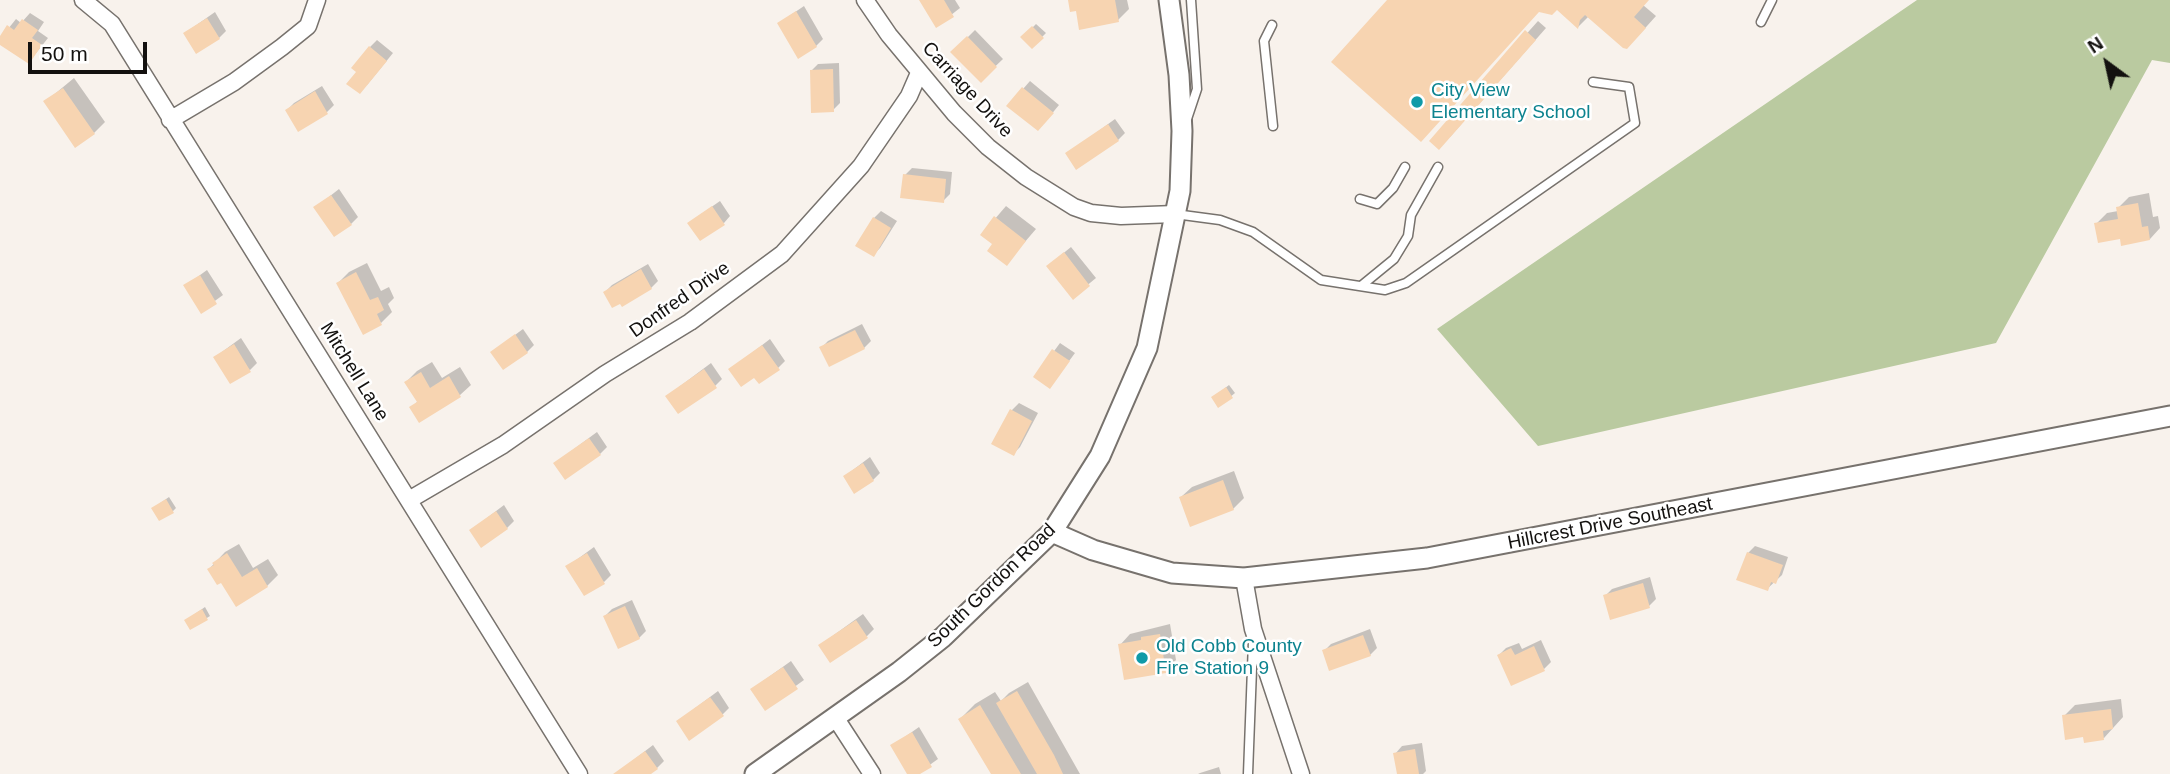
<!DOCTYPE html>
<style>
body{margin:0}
#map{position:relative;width:2170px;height:774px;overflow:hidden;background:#f8f2ec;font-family:Helvetica,sans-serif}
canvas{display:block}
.north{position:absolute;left:2072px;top:28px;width:70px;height:70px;-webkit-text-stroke:5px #fff;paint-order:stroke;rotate:327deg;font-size:19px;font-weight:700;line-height:28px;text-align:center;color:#13110f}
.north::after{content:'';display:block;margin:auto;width:24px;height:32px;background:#13110f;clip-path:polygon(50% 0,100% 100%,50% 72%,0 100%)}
.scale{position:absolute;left:28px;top:42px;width:119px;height:32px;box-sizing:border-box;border:4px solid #13110f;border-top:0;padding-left:9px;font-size:21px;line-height:24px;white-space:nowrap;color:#13110f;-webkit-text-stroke:5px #fff;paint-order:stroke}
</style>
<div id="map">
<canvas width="2170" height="774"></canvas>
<div class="north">N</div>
<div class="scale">50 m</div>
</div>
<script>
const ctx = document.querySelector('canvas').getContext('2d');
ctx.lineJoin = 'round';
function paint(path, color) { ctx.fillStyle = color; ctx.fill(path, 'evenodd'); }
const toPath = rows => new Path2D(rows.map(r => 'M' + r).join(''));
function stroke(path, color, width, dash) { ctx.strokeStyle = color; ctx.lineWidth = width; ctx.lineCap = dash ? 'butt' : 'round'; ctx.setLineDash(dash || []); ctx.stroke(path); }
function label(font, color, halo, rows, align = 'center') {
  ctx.font = font + ' Helvetica,sans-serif'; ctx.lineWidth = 5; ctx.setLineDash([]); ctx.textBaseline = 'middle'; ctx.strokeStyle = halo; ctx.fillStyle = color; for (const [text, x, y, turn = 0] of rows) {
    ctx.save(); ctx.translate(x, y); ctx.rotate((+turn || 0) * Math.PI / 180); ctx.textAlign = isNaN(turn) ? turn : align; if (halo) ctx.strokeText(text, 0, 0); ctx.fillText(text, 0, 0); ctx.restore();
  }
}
paint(toPath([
 [1917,0,2170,0,2170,63,2152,60,1996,343,1538,446,1437,329]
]), '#bacaa0');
paint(toPath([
 [921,0,955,0,960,8,937,26],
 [1070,0,1127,0,1129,9,1118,20,1077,9],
 [1389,0,1648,0,1643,5,1656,16,1638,36,1589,16,1578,27,1557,8,1539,10],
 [804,6,823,39,816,46,779,23],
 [215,12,226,31,219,38,185,33],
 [30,13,44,22,38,31,48,38,29,62,0,43,0,39,16,19,21,23],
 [1538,21,1546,28,1450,137,1431,141],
 [1036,24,1046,33,1032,47,1023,37],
 [975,30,1003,59,981,80,953,52],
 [377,40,393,53,367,85,358,72,370,47],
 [839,63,840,103,833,110,811,71,818,64],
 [74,78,105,122,94,133,45,102],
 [1030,81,1059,105,1045,122,1009,105],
 [322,86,334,105,327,112,299,130,287,110,294,103],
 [1115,119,1125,133,1118,140,1067,154],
 [912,168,952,172,950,194,943,201,905,175],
 [339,189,358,217,351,224,316,207],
 [2149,193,2153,217,2158,216,2160,228,2150,239,2121,237,2096,224,2107,213,2118,211,2118,208,2129,197],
 [720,201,730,216,724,223,697,217],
 [1006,206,1036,229,1006,264,995,244,982,234],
 [881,211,897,221,880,248,873,255,874,218],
 [1071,247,1096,278,1073,297,1055,260],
 [367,263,381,291,389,287,394,298,388,304,392,312,381,323,338,283,349,272],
 [648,264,658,281,651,288,605,292,612,285],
 [207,270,223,295,201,311,185,286],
 [862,324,871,341,864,348,821,348,828,341],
 [523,329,534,345,527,352,492,352],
 [241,338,257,363,250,370,215,357],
 [770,339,785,361,778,368,754,375,731,369],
 [1060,343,1075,353,1050,387,1035,377],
 [432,362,442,378,460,367,471,385,460,395,420,420,412,407,418,401,406,382,417,371],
 [711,363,722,379,715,386,667,396],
 [1229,385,1235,393,1219,406,1216,395],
 [1019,403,1038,413,1020,447,1013,454,1012,410],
 [597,432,607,447,600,454,555,463],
 [870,457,880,473,873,480,845,476],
 [1234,471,1244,498,1233,509,1181,497,1192,487],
 [169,497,176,508,173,511,153,508],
 [504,505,514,521,507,528,471,530],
 [239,544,253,568,268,559,278,575,267,586,221,581,209,569,225,552],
 [1755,546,1788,557,1782,575,1767,589,1748,553],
 [594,547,611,575,604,582,568,566],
 [1650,577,1656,599,1649,606,1605,596,1612,589],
 [632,600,646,631,639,638,619,647,605,616,612,609],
 [205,607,210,616,191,628,186,620],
 [863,614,874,629,867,636,820,645],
 [1170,624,1176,660,1165,671,1120,645,1130,634],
 [1370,629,1377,648,1370,655,1324,651,1331,644],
 [1541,640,1551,662,1544,669,1499,655,1506,648,1519,643,1522,649],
 [791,661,804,680,765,708,752,689],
 [1028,682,1080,774,993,774,960,719,975,704,995,692,1001,701,1009,693],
 [718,691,729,708,722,715,678,721],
 [2121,699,2123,717,2104,738,2085,735,2064,716,2075,705],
 [919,727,938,759,917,774,909,774,892,746],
 [1422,743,1426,771,1423,774,1399,774,1395,754,1402,746],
 [653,745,664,761,657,768,648,774,615,774],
 [1219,767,1221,774,1198,774,1200,773]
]), '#0003');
paint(toPath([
 [919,0,944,0,954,17,936,28],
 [1068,0,1115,0,1119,22,1079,30,1076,11,1070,12],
 [1387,0,1649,0,1634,17,1646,28,1627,49,1623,48,1585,15,1580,20,1578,29,1557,10,1552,15,1539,12,1421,142,1331,62],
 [796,11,817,47,798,59,777,23],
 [207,18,220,39,196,54,183,33],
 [22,19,38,30,32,38,42,45,29,64,0,45,0,36,7,25,14,30],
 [1032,26,1044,38,1032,49,1020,37],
 [1525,30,1536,40,1439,150,1429,141],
 [967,36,997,67,981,83,950,52],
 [369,46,387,61,360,94,346,84,356,72,351,68],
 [833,69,834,112,811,113,810,70],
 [1022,87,1054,113,1038,131,1006,106],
 [63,88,95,134,75,148,43,101],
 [315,91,328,114,298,132,285,110],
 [1108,124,1119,141,1076,170,1065,153],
 [903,174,946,179,944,203,900,198],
 [331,195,352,225,334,237,313,207],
 [2138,203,2142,227,2148,226,2150,240,2121,246,2120,239,2098,243,2094,223,2118,219,2116,207],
 [712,206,725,225,700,241,687,223],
 [994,216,1026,241,1007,266,987,251,992,244,980,235],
 [873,217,891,228,874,257,855,246],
 [1064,252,1090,286,1073,300,1046,266],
 [641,269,652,289,622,307,620,304,612,308,603,292],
 [356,272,370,300,378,297,384,310,377,314,382,325,363,335,336,283],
 [200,275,217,304,201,314,183,285],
 [855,330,865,349,829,367,819,347],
 [515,334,528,353,503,370,490,352],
 [234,344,251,372,230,384,213,357],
 [762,345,780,370,759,384,754,378,741,387,728,369],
 [1052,349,1070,361,1050,389,1033,377],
 [704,369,717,388,678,414,665,396],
 [421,372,430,388,449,376,461,397,419,423,409,407,417,402,404,382],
 [1226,387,1233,398,1218,408,1211,397],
 [1010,409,1032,421,1014,456,991,444],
 [589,438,601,455,565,480,553,463],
 [863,463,874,481,854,494,843,476],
 [1223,480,1234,510,1190,527,1179,497],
 [166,499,174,513,159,521,151,508],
 [496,511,508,529,481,548,469,530],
 [1747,552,1783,565,1776,584,1771,582,1768,591,1736,580],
 [227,553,242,577,257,568,268,587,236,607,221,583,217,585,207,569,214,565,212,563],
 [587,553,605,584,584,596,565,566],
 [1643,583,1650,608,1610,620,1603,595],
 [625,606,640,639,618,649,603,616],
 [202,609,208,620,190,630,184,620],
 [856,620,868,638,830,663,818,645],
 [1160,634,1166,673,1124,680,1118,644,1141,640,1141,637],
 [1363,635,1371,656,1329,671,1322,650],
 [1534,646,1545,671,1511,686,1497,655,1511,648,1515,655],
 [783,667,798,689,765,711,750,689],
 [1017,691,1054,755,1063,774,1037,774,996,703],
 [710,697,724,716,689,741,676,721],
 [980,705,1021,774,991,774,958,719],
 [2111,709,2113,729,2103,731,2104,740,2084,743,2083,737,2065,740,2062,715],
 [912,732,932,767,920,774,907,774,890,745],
 [1415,749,1419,774,1397,774,1393,753],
 [645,751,658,769,651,774,613,774]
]), '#f7d4b1');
const service = toPath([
 [1761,22,1772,0],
 [1272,25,1264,41,1273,126],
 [1187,119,1197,89,1191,0],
 [1360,199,1377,204,1393,188,1405,167],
 [1175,214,1220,220,1253,232,1321,280,1385,290,1406,283,1635,123,1629,87,1593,82],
 [1361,286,1394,259,1408,236,1411,215,1438,167],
 [1248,774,1253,642]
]);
const minor = toPath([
 [83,0,112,24,579,774],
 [865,0,889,35,954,113,988,147,1026,177,1074,207,1091,213,1121,216,1175,214],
 [170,120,234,82,282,47,308,26,317,0],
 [409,500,503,445,605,374,690,322,782,254,861,166,909,96,919,73],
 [1244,578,1253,629,1301,774],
 [835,717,872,774]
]);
const tertiary = toPath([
 [1052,532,1093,550,1172,573,1244,578,1427,558,2170,416],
 [755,774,899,672,943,637,1052,532,1100,456,1147,348,1180,191,1182,131,1179,75,1169,0]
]);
stroke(service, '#77726d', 11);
stroke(minor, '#77726d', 19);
stroke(tertiary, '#77726d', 23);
stroke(service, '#fff', 8);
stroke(minor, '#fff', 16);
stroke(tertiary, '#fff', 19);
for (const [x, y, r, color] of [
 [1417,102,7,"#0f9aa8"],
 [1142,658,7,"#0f9aa8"]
]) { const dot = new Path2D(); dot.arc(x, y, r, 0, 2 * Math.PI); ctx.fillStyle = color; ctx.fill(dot); stroke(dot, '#fff', 2.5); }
label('19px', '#13110f', '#fff', [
 ["Carriage Drive",967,90,47],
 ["Donfred Drive",680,300,-35],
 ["Mitchell Lane",354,372,58],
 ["Hillcrest Drive Southeast",1610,524,-11],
 ["South Gordon Road",992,586,-44]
]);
label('19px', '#0d838f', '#fff', [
 ["City View",1431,91],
 ["Elementary School",1431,113],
 ["Old Cobb County",1156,647],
 ["Fire Station 9",1156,669]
], 'left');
</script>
